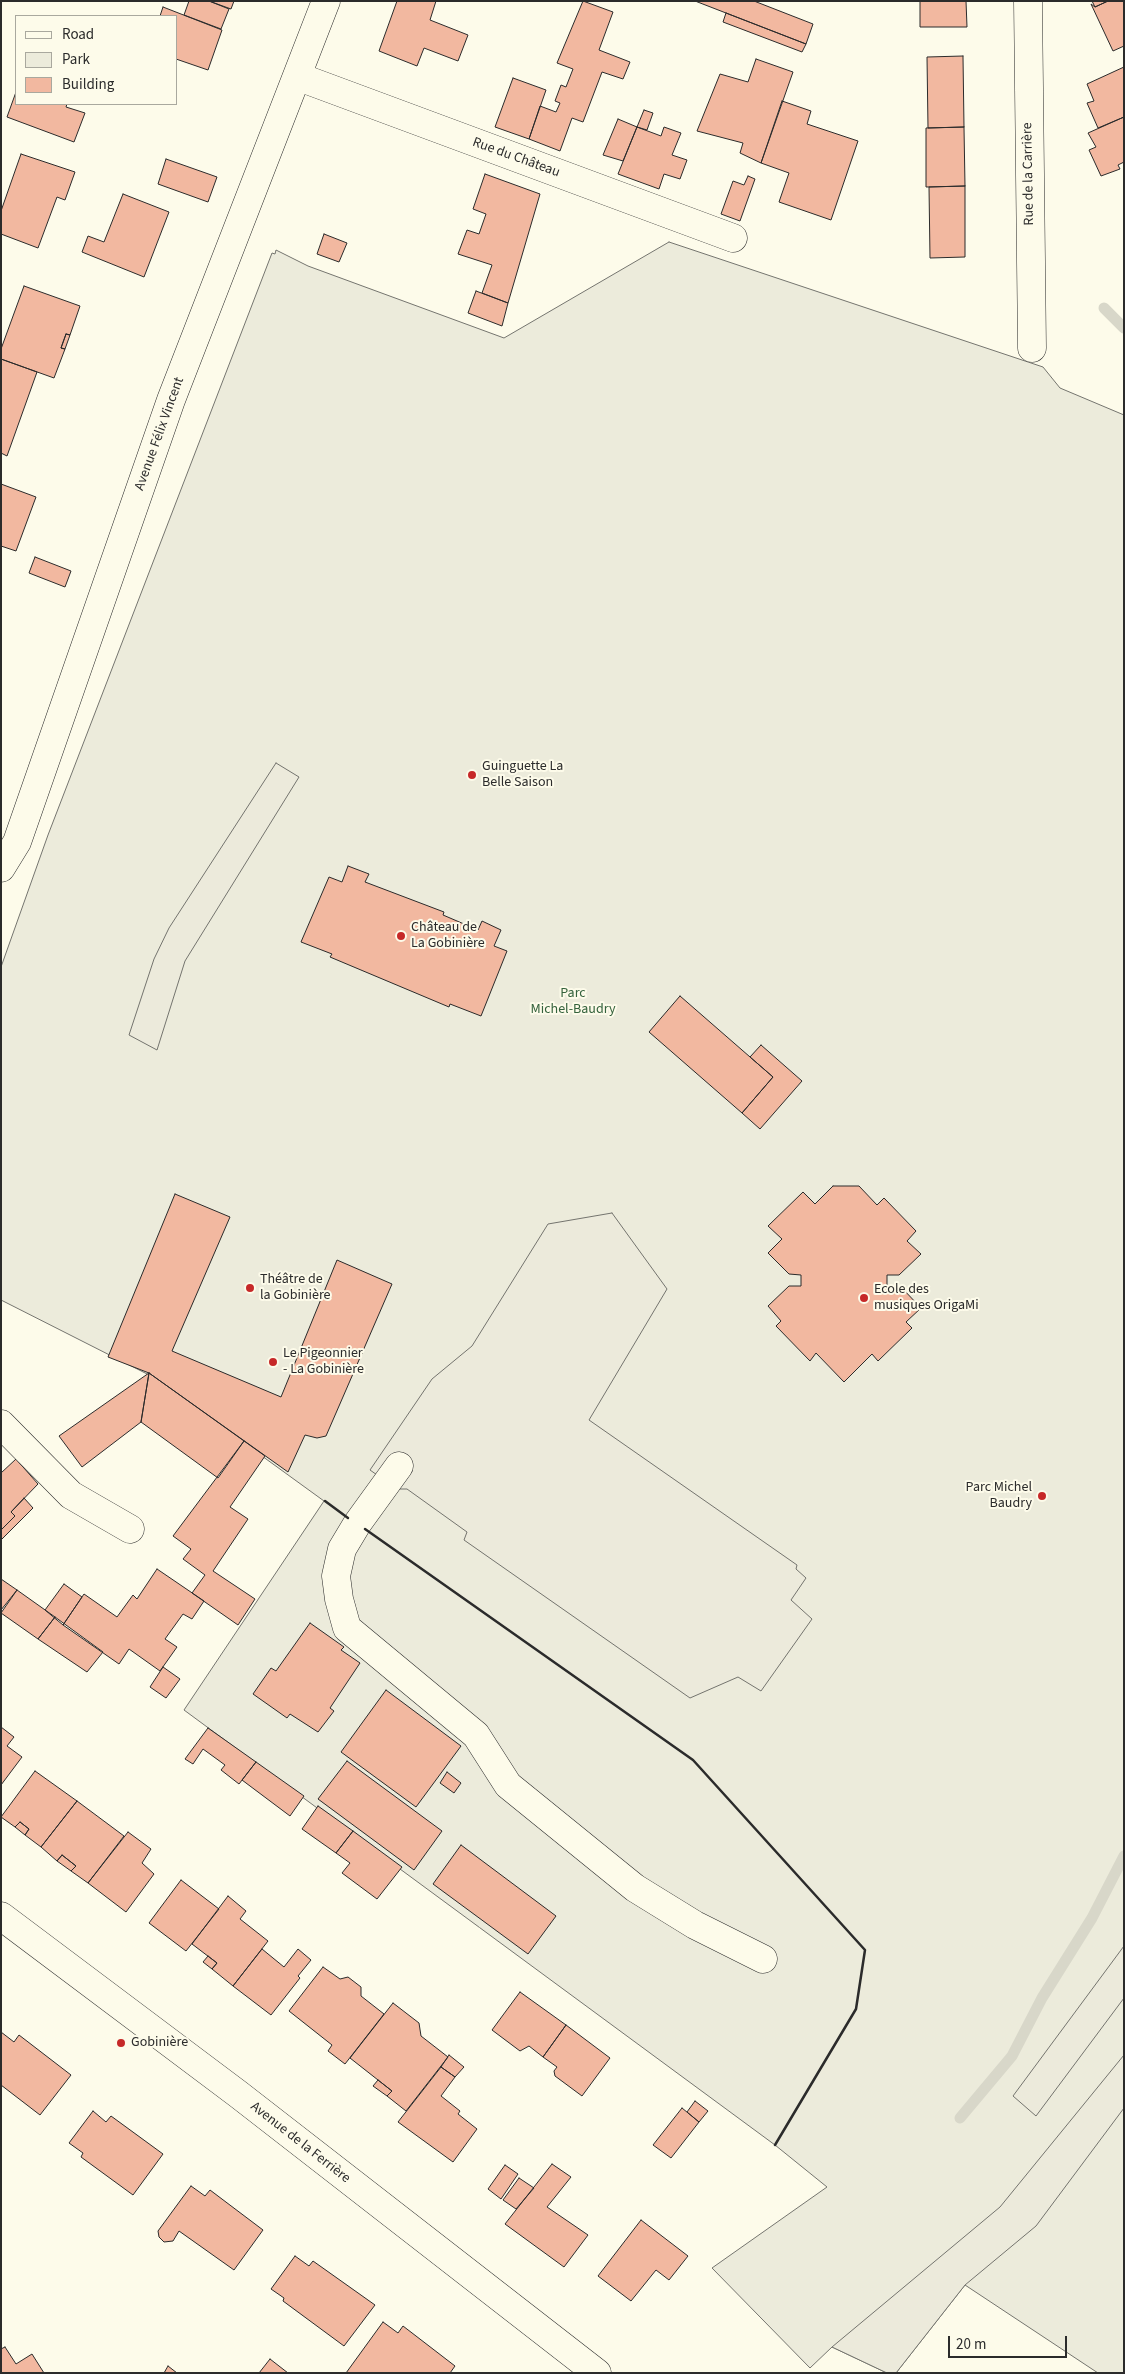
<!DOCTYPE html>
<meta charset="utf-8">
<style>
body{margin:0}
#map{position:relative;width:1125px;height:2374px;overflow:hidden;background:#fdfbea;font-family:"Source Sans 3",sans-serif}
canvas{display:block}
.frame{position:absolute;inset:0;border:2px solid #2b2b2b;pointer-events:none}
.legend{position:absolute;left:15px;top:15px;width:162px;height:90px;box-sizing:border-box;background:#fdfbea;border:1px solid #a9a89e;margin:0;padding:6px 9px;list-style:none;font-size:15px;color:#2b2b2b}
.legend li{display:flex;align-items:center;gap:10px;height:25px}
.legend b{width:25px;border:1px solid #a9a89e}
.scale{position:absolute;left:948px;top:2336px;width:119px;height:22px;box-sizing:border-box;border:2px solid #2b2b2b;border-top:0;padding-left:6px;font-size:15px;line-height:18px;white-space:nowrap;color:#2b2b2b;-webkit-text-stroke:4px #fdfbea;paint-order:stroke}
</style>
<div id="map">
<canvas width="1125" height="2374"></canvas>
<div class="frame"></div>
<ul class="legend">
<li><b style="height:6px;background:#fdfbea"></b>Road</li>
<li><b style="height:14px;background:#ecebdb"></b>Park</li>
<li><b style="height:14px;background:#f2b8a0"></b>Building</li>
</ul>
<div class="scale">20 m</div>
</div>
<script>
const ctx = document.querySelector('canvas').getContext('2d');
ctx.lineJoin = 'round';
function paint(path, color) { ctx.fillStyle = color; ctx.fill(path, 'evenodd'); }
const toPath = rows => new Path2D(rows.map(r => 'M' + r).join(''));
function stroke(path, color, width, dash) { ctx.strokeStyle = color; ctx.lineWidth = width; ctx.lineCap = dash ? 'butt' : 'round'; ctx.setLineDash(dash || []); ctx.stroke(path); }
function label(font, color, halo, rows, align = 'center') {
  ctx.font = font + ' "Source Sans 3",sans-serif'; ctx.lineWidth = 4; ctx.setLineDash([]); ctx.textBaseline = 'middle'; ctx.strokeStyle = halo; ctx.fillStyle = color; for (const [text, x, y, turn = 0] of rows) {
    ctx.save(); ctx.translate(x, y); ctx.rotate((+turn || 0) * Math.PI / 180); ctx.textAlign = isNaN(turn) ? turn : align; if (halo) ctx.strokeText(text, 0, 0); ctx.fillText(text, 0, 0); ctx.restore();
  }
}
const green = toPath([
 [669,242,1043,367,1060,388,1124,415,1124,2373,1098,2373,965,2285,896,2373,887,2373,832,2347,810,2368,712,2268,827,2187,775,2145,184,1710,324,1501,153,1377,1,1300,1,967,48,835,272,253,275,254,276,250,308,266,504,338,669,242]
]);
paint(green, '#ecebdb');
stroke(green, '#74746e', 1);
const parking = toPath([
 [276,763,299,777,185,961,157,1050,129,1035,154,959,169,928,276,763],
 [612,1213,667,1289,589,1420,797,1565,796,1569,806,1578,791,1600,812,1619,761,1691,738,1677,690,1698,464,1540,467,1532,407,1489,397,1489,370,1470,432,1379,472,1346,548,1224,612,1213],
 [1124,1946,1124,1998,1036,2116,1013,2096,1124,1946],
 [1124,2055,1124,2108,1036,2226,965,2285,896,2373,887,2373,832,2347,1000,2207,1124,2055]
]);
paint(parking, '#eceadb');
stroke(parking, '#74746e', 1);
stroke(toPath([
 [1104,308,1124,328],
 [960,2118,1012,2056,1042,1998,1092,1918,1124,1856]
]), '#d8d7c9', 11);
const building = toPath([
 [189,1,209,1,229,9,221,29,184,15,189,1],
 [209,1,234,1,231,9,209,1],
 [397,1,436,1,430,20,468,35,458,61,424,48,417,66,379,51,397,1],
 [583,1,613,12,599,50,630,62,623,79,602,72,583,122,572,118,560,151,529,139,540,106,556,112,560,103,555,101,561,85,566,87,573,69,557,63,583,1],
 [695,1,754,1,813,24,806,44,695,1],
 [920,1,966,1,967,27,920,27,920,1],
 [1092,1,1108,1,1095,7,1092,1],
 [1108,1,1124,1,1124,46,1113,51,1091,4,1095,7,1108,1],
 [163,7,222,30,208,70,176,59,176,16,160,16,163,7],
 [726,13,806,44,802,52,723,22,726,13],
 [963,56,964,127,928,128,927,57,963,56],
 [756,59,793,72,761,163,740,153,743,143,697,131,720,74,748,82,756,59],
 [1124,67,1124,117,1098,128,1087,103,1094,101,1087,84,1124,67],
 [513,78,546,90,529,139,495,127,513,78],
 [16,92,16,104,67,104,66,107,85,113,74,142,7,117,16,92],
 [782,101,811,111,807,124,858,141,831,220,779,202,789,173,761,163,782,101],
 [644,110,653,113,647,130,637,127,644,110],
 [1124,117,1124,162,1118,165,1120,169,1101,176,1089,150,1096,147,1088,133,1124,117],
 [618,119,637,127,623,161,603,155,618,119],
 [637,127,661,136,664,127,681,133,672,155,687,160,680,179,664,174,659,189,618,174,637,127],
 [964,127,965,186,926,187,926,128,964,127],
 [21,154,75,172,65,200,57,197,38,248,1,234,1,211,21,154],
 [166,159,217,177,208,202,158,184,166,159],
 [485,174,540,194,508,303,482,293,492,265,458,254,467,230,479,234,486,214,473,209,485,174],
 [748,176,755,179,740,221,721,214,733,181,744,185,748,176],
 [965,186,965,257,930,258,929,187,965,186],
 [123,194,169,212,144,277,82,252,88,236,104,242,123,194],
 [324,234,347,243,339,262,317,254,324,234],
 [24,286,80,306,70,335,66,334,61,348,65,349,54,378,1,359,1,349,24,286],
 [476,291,508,303,502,326,468,313,476,291],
 [66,334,70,335,65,349,61,348,66,334],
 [1,359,37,372,7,456,1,453,1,359],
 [1,484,36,497,16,551,1,546,1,484],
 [35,557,71,571,65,587,29,573,35,557],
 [348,866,369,874,365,882,444,912,443,915,478,930,482,921,501,930,494,946,507,951,481,1016,450,1004,449,1007,330,957,332,954,301,942,329,877,342,882,348,866],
 [680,996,773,1077,742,1113,649,1032,680,996],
 [761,1045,802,1081,760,1129,742,1113,773,1077,750,1057,761,1045],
 [833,1186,859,1186,877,1205,884,1198,916,1231,907,1241,921,1254,899,1275,887,1275,887,1287,901,1287,921,1308,906,1322,912,1328,878,1361,872,1354,844,1382,816,1353,810,1361,776,1326,781,1321,768,1306,789,1286,801,1286,801,1275,789,1274,768,1253,782,1239,768,1226,803,1192,815,1204,833,1186],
 [175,1194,230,1217,172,1351,281,1397,337,1260,392,1284,326,1436,317,1438,305,1435,288,1472,149,1373,108,1357,175,1194],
 [149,1373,244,1441,218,1478,141,1422,149,1373],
 [149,1373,141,1422,82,1467,59,1436,149,1373],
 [244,1441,265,1456,230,1507,248,1519,213,1571,255,1599,238,1625,192,1593,205,1575,183,1559,191,1549,173,1536,244,1441],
 [16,1459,38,1484,11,1512,15,1516,1,1530,1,1473,16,1459],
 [24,1498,33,1508,1,1540,1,1530,15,1516,11,1512,24,1498],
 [157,1569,204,1601,192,1619,183,1614,165,1639,177,1647,160,1671,129,1649,119,1664,63,1625,84,1594,117,1617,133,1595,137,1599,157,1569],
 [1,1579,17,1590,1,1610,1,1579],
 [64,1584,82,1597,63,1625,45,1610,64,1584],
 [17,1590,55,1617,38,1639,1,1613,17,1590],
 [55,1617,103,1652,87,1672,38,1639,55,1617],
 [310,1623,344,1647,341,1650,360,1663,330,1708,334,1711,318,1732,290,1714,287,1718,253,1694,271,1668,276,1671,310,1623],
 [163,1667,180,1679,166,1698,150,1687,163,1667],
 [386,1690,461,1746,416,1807,341,1752,386,1690],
 [1,1727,14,1737,7,1746,22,1757,1,1785,1,1727],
 [208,1728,256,1762,239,1784,221,1770,225,1765,203,1749,193,1764,185,1759,208,1728],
 [347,1761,442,1831,414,1870,318,1799,347,1761],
 [256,1762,304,1796,290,1816,242,1780,256,1762],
 [35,1771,77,1801,41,1847,25,1835,29,1829,20,1822,15,1827,1,1817,35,1771],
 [447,1772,461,1783,454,1793,440,1783,447,1772],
 [77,1801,124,1836,88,1883,71,1871,76,1866,62,1855,57,1861,41,1847,77,1801],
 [318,1806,353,1831,336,1853,302,1829,318,1806],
 [20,1822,29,1829,25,1835,15,1827,20,1822],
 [353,1831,402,1867,377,1899,342,1873,350,1863,336,1853,353,1831],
 [128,1832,151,1849,142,1863,154,1874,126,1912,88,1883,128,1832],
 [461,1845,556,1916,528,1954,433,1884,461,1845],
 [62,1855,76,1866,71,1871,57,1861,62,1855],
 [181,1880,219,1909,186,1951,149,1923,181,1880],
 [228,1896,246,1911,240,1919,268,1941,233,1986,212,1969,217,1963,192,1944,228,1896],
 [262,1949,284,1967,298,1949,311,1960,298,1976,300,1978,271,2015,233,1986,262,1949],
 [208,1956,217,1963,212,1969,203,1962,208,1956],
 [323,1967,340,1979,348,1977,361,1987,361,1996,384,2014,345,2064,328,2051,332,2045,289,2011,323,1967],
 [520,1992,566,2025,543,2057,529,2046,520,2051,492,2030,520,1992],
 [393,2003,419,2023,421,2036,448,2057,406,2111,387,2096,392,2091,350,2058,393,2003],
 [566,2025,610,2058,582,2096,555,2076,554,2071,557,2067,543,2057,566,2025],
 [1,2032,14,2042,19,2035,71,2075,40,2115,1,2085,1,2032],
 [449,2055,464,2067,455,2077,441,2067,449,2055],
 [441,2067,455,2077,441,2096,460,2111,458,2114,477,2129,453,2162,398,2122,441,2067],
 [378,2080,392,2091,387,2096,373,2086,378,2080],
 [695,2101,708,2111,699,2122,687,2112,695,2101],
 [682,2108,699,2122,671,2158,653,2145,682,2108],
 [93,2111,106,2122,111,2116,163,2154,133,2195,81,2157,83,2153,69,2143,93,2111],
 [552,2164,571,2177,547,2207,588,2235,564,2267,505,2224,552,2164],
 [505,2165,518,2174,501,2199,488,2189,505,2165],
 [519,2178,534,2188,516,2209,503,2200,519,2178],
 [191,2186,205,2196,210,2190,263,2230,234,2270,179,2231,173,2241,164,2242,159,2237,158,2231,191,2186],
 [641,2220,688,2256,669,2280,656,2270,631,2301,598,2276,641,2220],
 [295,2256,309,2266,313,2261,375,2305,344,2346,283,2301,284,2298,271,2289,295,2256],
 [383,2322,398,2333,403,2326,455,2366,450,2373,346,2373,383,2322],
 [5,2347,16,2364,32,2354,44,2373,1,2373,1,2349,5,2347],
 [270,2359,288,2373,259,2373,270,2359],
 [168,2366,177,2373,164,2373,168,2366]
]);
paint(building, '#f2b8a0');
stroke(building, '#2b2b2b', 1);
const minor = toPath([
 [1028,1,1032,348],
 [299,77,733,238],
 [1,868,17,842,171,400,326,1],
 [1,1424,71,1495,130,1529],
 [399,1466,357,1524,342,1549,336,1576,339,1599,347,1628,476,1735,508,1785,635,1888,695,1925,763,1959],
 [1,1916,238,2094,597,2373]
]);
stroke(minor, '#2b2b2b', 29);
stroke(minor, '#fdfbea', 28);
stroke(toPath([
 [325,1501,348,1518],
 [365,1529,693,1760,865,1950,856,2009,775,2145]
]), '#2b2b2b', 2.5);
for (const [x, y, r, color] of [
 [472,775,5,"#c62828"],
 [401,936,5,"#c62828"],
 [250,1288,5,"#c62828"],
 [864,1298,5,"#c62828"],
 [273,1362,5,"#c62828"],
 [1042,1496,5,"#c62828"],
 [121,2043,5,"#c62828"]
]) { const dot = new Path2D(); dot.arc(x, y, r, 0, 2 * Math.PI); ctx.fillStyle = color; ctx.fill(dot); stroke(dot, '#fdfbea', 2); }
label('14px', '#2b2b2b', '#fdfbea', [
 ["Rue du Château",516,158,20],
 ["Rue de la Carrière",1029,174,-91],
 ["Avenue Félix Vincent",160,434,-70],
 ["Avenue de la Ferrière",300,2143,38]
]);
label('14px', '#2b2b2b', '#fdfbea', [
 ["Guinguette La",482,767],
 ["Belle Saison",482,783],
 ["Château de",411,928],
 ["La Gobinière",411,944],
 ["Théâtre de",260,1280],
 ["la Gobinière",260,1296],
 ["Ecole des",874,1290],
 ["musiques OrigaMi",874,1306],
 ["Le Pigeonnier",283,1354],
 ["- La Gobinière",283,1370],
 ["Parc Michel",1032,1488,"right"],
 ["Baudry",1032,1504,"right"],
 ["Gobinière",131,2043]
], 'left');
label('14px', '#34623c', '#fdfbea', [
 ["Parc",573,994],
 ["Michel-Baudry",573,1010]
]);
</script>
